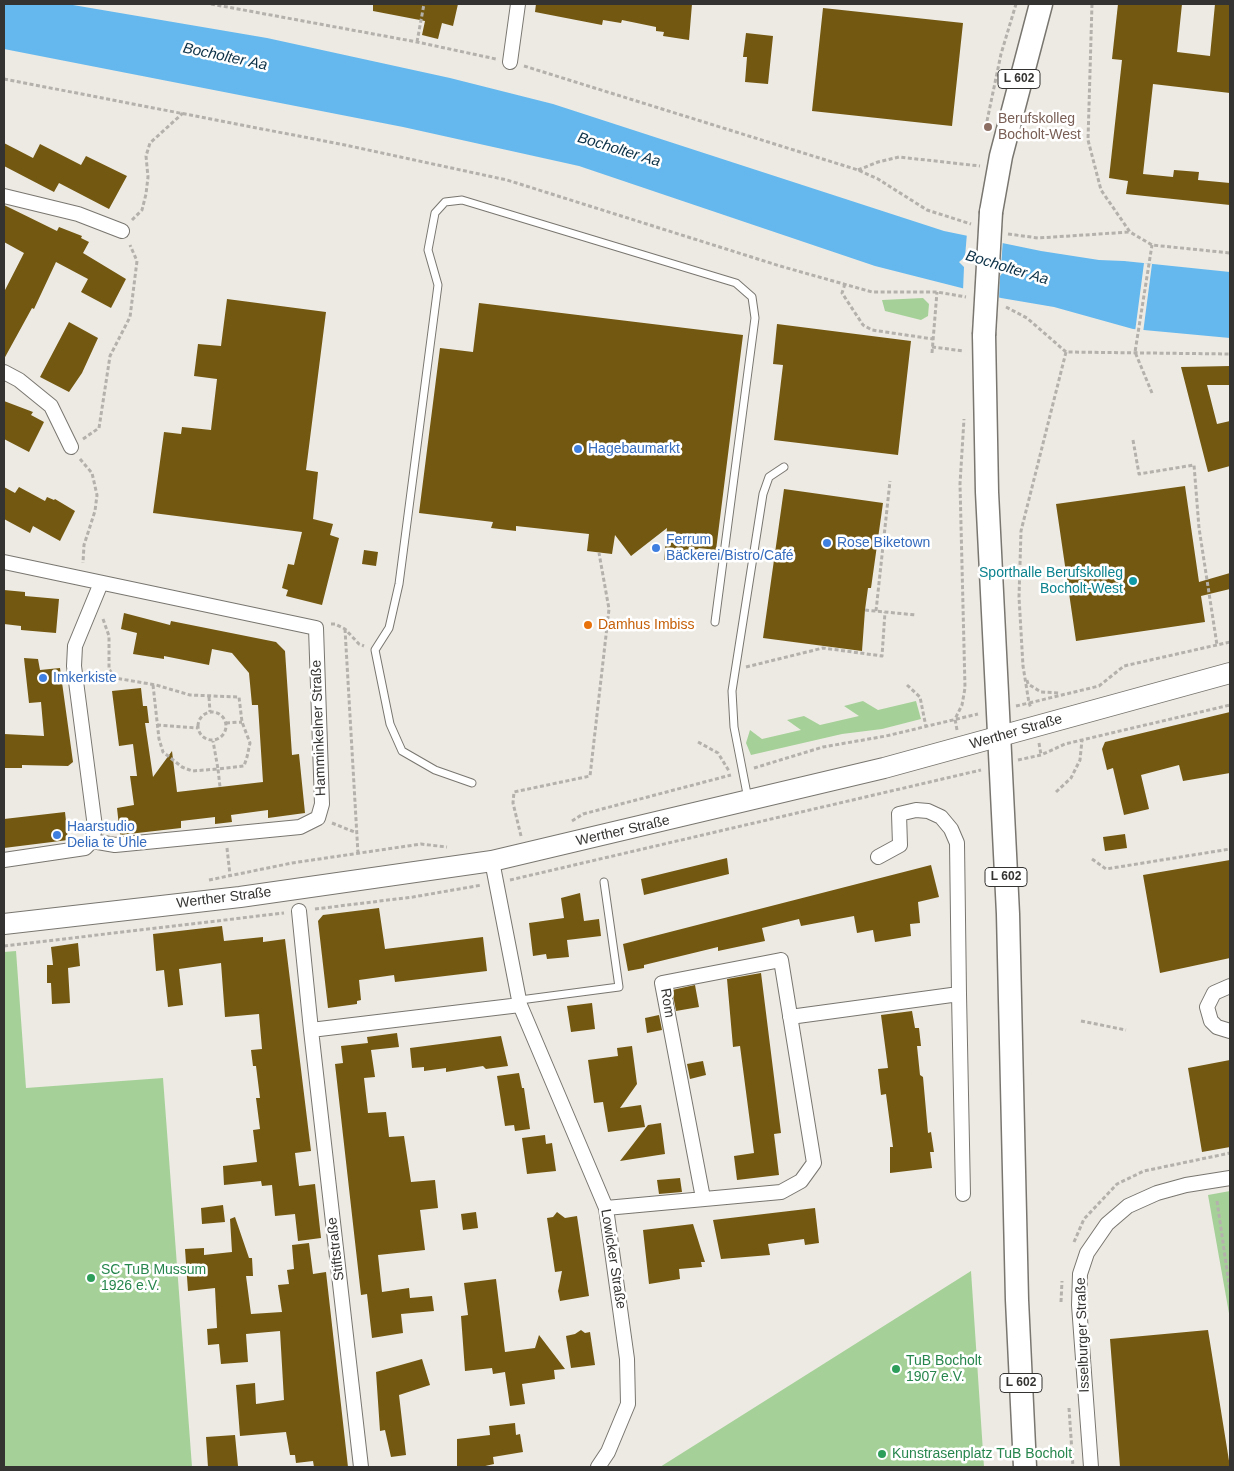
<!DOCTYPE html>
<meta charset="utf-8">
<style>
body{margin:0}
#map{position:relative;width:1234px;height:1471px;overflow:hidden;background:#edeae3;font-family:Helvetica,sans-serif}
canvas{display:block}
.frame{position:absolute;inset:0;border:5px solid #343331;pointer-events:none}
</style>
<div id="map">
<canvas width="1234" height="1471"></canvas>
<div class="frame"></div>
</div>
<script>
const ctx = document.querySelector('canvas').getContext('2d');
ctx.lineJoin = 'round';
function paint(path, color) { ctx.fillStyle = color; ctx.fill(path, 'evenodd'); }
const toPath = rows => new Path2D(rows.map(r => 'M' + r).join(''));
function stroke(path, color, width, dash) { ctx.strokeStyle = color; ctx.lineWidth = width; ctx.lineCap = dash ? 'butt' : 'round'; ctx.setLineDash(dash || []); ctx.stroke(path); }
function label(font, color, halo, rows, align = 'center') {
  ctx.font = font + ' Helvetica,sans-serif'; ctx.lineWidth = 5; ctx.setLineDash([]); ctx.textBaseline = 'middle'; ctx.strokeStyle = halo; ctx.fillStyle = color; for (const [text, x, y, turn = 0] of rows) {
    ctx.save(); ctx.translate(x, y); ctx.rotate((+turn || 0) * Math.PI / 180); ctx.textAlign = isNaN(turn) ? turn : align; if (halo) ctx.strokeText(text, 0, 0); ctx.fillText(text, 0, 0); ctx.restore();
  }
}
paint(toPath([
 [923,298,929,304,928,316,921,320,885,311,882,300],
 [863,701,878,710,916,701,921,719,882,729,842,734,751,755,746,743,750,730,762,739,801,730,787,720,804,716,820,725,859,716,844,706],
 [16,951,26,1088,163,1078,192,1467,4,1467,4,952],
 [1230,1191,1230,1319,1208,1195],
 [971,1271,984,1467,660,1467]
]), '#a5d198');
paint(toPath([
 [4,4,67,4,267,38,450,78,553,104,944,231,1041,251,1099,260,1124,261,1230,272,1230,338,1133,329,1054,307,1001,298,875,266,579,166,403,127,4,49]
]), '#64b8ee');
paint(toPath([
 [967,233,1003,239,1001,267,1004,271,1000,276,999,300,963,291,964,267,959,262,965,257],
 [1144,263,1152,264,1143,333,1135,332]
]), '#edeae3');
paint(toPath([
 [373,4,458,4,453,26,442,23,438,39,422,35,425,21,373,11],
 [536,4,692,4,689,40,663,36,664,32,656,31,656,27,622,20,621,23,603,20,602,25,535,12],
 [1118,4,1182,4,1177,52,1210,56,1215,4,1230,4,1230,93,1153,84,1143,174,1173,177,1174,170,1199,172,1198,180,1230,183,1230,205,1126,194,1128,181,1109,178,1122,60,1112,59],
 [823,8,963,23,952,126,812,111],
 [746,33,773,36,768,84,745,82,747,57,743,57],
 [4,143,33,158,40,144,81,165,86,156,127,176,109,209,59,183,54,192,4,166],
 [4,205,57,231,59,227,82,236,81,238,89,242,83,253,126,279,111,308,81,292,88,279,56,262,34,309,32,308,4,359,4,292,24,253,4,242],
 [227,299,326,312,306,470,318,472,313,519,333,524,330,535,339,538,322,605,286,596,288,590,282,588,288,564,294,565,302,532,153,513,164,432,181,434,182,427,211,430,217,379,194,376,198,344,221,346],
 [479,303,743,335,716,550,699,548,681,562,664,560,667,528,631,556,615,535,612,554,587,551,589,534,516,526,516,531,491,528,493,522,419,513,440,348,473,352],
 [69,322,98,338,82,373,69,392,40,377],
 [777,324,911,341,898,455,774,440,783,365,773,364],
 [1230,366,1230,385,1207,385,1217,424,1230,421,1230,466,1208,472,1181,367],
 [4,401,33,412,31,415,44,422,29,452,4,439],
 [1185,486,1199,582,1230,573,1230,589,1201,596,1205,622,1076,641,1056,504],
 [4,487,15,493,19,487,45,501,47,497,54,500,55,499,75,511,60,541,33,526,30,533,4,519],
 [784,489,883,503,871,588,868,588,865,610,862,651,763,638],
 [364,550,378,552,376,566,362,564],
 [4,590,25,592,25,596,59,599,56,633,21,630,21,626,4,624],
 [124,613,170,625,171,621,276,642,285,651,292,755,299,754,305,813,268,818,268,810,231,815,232,822,215,824,215,817,181,821,181,828,120,835,117,808,134,805,130,776,137,776,133,744,119,746,112,691,141,688,143,706,147,706,149,723,145,723,153,777,172,751,177,792,263,782,258,705,252,705,249,673,232,653,212,649,209,665,164,656,164,659,133,654,137,633,121,629],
 [24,658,38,659,40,670,60,668,73,762,68,766,22,765,22,768,4,768,4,734,44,736,41,702,29,703],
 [1230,712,1230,773,1183,781,1179,765,1141,775,1149,809,1124,815,1113,768,1107,770,1102,749,1105,742],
 [65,812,68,840,4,848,4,819],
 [1125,834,1127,848,1105,851,1103,837],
 [727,858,729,874,644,895,641,879],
 [1230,860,1230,958,1160,973,1143,875],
 [931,865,939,897,918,902,920,923,910,924,911,936,875,942,873,930,857,933,854,916,801,926,799,919,762,928,765,941,718,951,718,947,644,965,644,968,628,971,623,944],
 [580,893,584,921,599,919,601,936,567,940,569,957,547,959,546,954,533,956,529,923,564,918,561,898],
 [379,908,385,949,483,937,487,971,395,982,394,975,359,980,361,1000,357,1001,357,1004,328,1008,318,921,323,915],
 [222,926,224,941,263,937,263,942,285,939,311,1151,295,1153,299,1186,315,1184,321,1238,298,1241,295,1214,275,1216,272,1185,262,1186,261,1181,224,1185,223,1166,257,1162,253,1130,260,1129,256,1098,260,1098,256,1066,253,1066,251,1050,262,1049,259,1014,225,1017,221,963,179,969,183,1005,168,1007,164,970,156,971,153,934],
 [78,943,80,966,68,968,70,1003,52,1004,51,983,47,983,47,965,53,965,51,947],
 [761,973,781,1133,774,1134,779,1175,737,1180,734,1156,754,1153,740,1046,733,1047,727,979],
 [695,985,699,1007,676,1011,672,990],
 [592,1003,595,1029,571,1032,567,1006],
 [912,1011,915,1028,919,1028,921,1046,917,1046,920,1075,923,1077,928,1133,931,1132,934,1152,930,1152,932,1168,890,1173,890,1147,893,1147,886,1094,881,1095,878,1069,888,1068,881,1015],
 [659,1015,662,1030,647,1033,645,1018],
 [397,1033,399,1047,371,1050,375,1077,364,1078,368,1113,386,1112,389,1137,404,1136,411,1182,435,1180,438,1208,420,1210,425,1250,378,1255,382,1292,409,1288,410,1298,432,1296,434,1311,401,1314,403,1333,372,1338,367,1294,361,1295,335,1064,343,1063,341,1046,368,1043,367,1037],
 [501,1036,508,1066,486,1069,483,1066,446,1072,446,1068,424,1071,424,1067,412,1068,410,1048],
 [632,1046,637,1084,620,1108,641,1105,645,1127,608,1132,603,1102,594,1103,588,1060,618,1056,617,1048],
 [1230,1060,1230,1147,1202,1152,1188,1068],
 [703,1061,706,1075,690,1079,687,1064],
 [519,1073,522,1088,524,1088,530,1129,515,1131,514,1125,505,1126,497,1076],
 [661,1123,665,1154,620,1161,648,1125],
 [545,1135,546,1144,552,1143,556,1171,527,1174,522,1138],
 [680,1178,682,1192,659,1194,657,1180],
 [223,1205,225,1222,202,1224,201,1208],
 [815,1208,819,1243,805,1245,804,1239,768,1244,770,1255,721,1259,713,1220],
 [476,1212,478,1228,463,1230,461,1214],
 [557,1212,565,1218,577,1216,589,1296,560,1301,558,1291,562,1271,555,1272,547,1218,553,1217],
 [235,1217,249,1258,252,1258,253,1276,246,1276,251,1314,282,1312,278,1285,289,1284,287,1270,294,1269,292,1245,309,1243,313,1274,326,1272,348,1467,314,1467,313,1461,296,1463,295,1455,290,1455,286,1432,240,1436,236,1385,255,1383,256,1404,284,1400,280,1331,246,1334,248,1362,221,1364,219,1344,208,1345,207,1329,217,1328,215,1288,188,1291,185,1249,204,1248,204,1255,232,1252,230,1219],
 [693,1224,705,1262,701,1262,702,1267,679,1269,680,1279,649,1284,643,1230],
 [496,1279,505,1352,535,1348,539,1335,565,1369,554,1370,555,1379,522,1384,525,1404,510,1406,505,1372,493,1374,492,1368,465,1371,461,1316,468,1315,464,1283],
 [581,1330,585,1333,590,1332,595,1365,571,1368,566,1336,575,1334],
 [1208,1330,1230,1467,1120,1467,1110,1339],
 [422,1359,430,1385,399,1395,406,1455,391,1457,385,1430,380,1431,376,1372],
 [515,1423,516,1435,520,1434,523,1452,493,1457,494,1464,481,1467,457,1467,457,1439,490,1435,489,1426],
 [235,1435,238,1466,208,1467,206,1437]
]), '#735811');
const service = toPath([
 [472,783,435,770,402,751,390,724,375,650,389,628,399,584,438,285,428,250,435,213,445,202,462,200,736,283,752,297,755,318,715,622],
 [748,799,734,727,732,691,763,494,769,477,784,467],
 [520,1000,619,987,604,882]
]);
const minor = toPath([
 [510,62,518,4],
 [4,196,78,214,122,231],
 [4,372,19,380,51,406,71,447],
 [4,562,316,628,322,804,318,818,300,827,115,845,92,841],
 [4,860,85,848,92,841,95,827,74,666,75,646,101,583],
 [492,861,520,1005,606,1208,627,1359,628,1404,608,1452,598,1467],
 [299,911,311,1030],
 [1230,986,1214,993,1207,1007,1211,1021,1217,1027,1230,1031],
 [959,994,963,1194],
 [790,1017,959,994,957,843,951,829,941,817,928,811,916,810,899,814,900,845,878,857],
 [606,1208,781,1192,801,1181,814,1163,781,960,662,983,703,1198],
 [361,1467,311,1030,520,1005],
 [1091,1467,1079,1305,1080,1274,1087,1253,1107,1224,1128,1206,1157,1193,1186,1185,1230,1178]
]);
const secondary = toPath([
 [4,924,240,897,492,861,884,768,1230,673]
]);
const primary = toPath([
 [991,212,1001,156,1041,4],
 [984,335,987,492,1008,914,1017,1300,1025,1467]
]);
stroke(service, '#797670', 9);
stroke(minor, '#797670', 16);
stroke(secondary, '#797670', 22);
stroke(primary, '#797670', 25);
stroke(toPath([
 [211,4,417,42,496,59],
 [1092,4,1088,140,1101,190,1130,232,1152,245,1230,253],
 [417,42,424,4],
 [524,66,858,170,878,179,927,210,971,224],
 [4,79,345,145,507,180,780,266,872,292,937,292,966,297],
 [987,121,1001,54,1016,4],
 [858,170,878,162,899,157,980,166],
 [132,220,142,210,146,194,148,177,146,156,150,143,183,113],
 [1008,234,1038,238,1130,232],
 [845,284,842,293,863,325,872,330,933,339],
 [1006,307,1027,318,1066,352,1230,354],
 [932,347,964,351],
 [1066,352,1021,531,1019,597,1023,666,1029,703,1099,686,1124,666,1230,642],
 [932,353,937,292],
 [1152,393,1135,352,1152,245],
 [83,439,99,428,110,356,130,317,137,261,130,245],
 [1133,440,1139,474,1194,465,1199,528,1217,645],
 [80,459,92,473,97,495,95,511,84,545,83,563],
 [865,610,916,615],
 [876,611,890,481],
 [103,619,109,636,109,669,115,678,156,685,190,695,239,697,242,722,250,743,247,757,244,766,218,769,220,787],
 [331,624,335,624,345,629,359,644,364,646],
 [345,629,358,854],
 [746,667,823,648,882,656,885,612],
 [1027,680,1028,684,1041,692,1060,693],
 [153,685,159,739,163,752,182,767,192,771,218,769,213,741],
 [907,685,920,697,926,727],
 [209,697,210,712],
 [1016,706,1029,703,1031,708],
 '198 726a14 14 0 1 1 28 0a14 14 0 1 1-28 0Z',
 [226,723,242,722],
 [157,725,198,728],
 [957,730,955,719,962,705,965,688,960,484,964,419],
 [698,742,718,753,729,771],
 [1039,743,1041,755],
 [1018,760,1041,755,1065,744,1230,705],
 [754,768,823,747,886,736,978,714],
 [1056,792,1071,778,1080,760,1082,740],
 [572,821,583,814,731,775],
 [332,823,357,833],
 [521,836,513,803,514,792,590,776,609,609,599,553],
 [227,848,230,875],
 [1092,859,1106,869,1230,849],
 [209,880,292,863,421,844,447,847],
 [510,880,981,770],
 [315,909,413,897,482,885],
 [4,946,284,913],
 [1081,1021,1126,1030],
 [1217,1201,1230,1291],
 [1074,1242,1084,1219,1117,1184,1144,1171,1230,1153],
 [1061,1302,1062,1281],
 [1069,1408,1073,1467]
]), '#b4b1ac', 3, [4, 2.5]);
stroke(service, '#fff', 7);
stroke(minor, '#fff', 14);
stroke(secondary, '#fff', 20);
stroke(primary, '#fff', 22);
const primaryBridge = toPath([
 [984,335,991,212]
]);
stroke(primaryBridge, '#797670', 25, []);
stroke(primaryBridge, '#fff', 22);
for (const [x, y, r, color] of [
 [988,127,5,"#8d6e63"],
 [578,449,5,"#3f7fe0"],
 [827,543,5,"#3f7fe0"],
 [656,548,5,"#3f7fe0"],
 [1133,581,5,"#0f9aa8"],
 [588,625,5,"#e8710a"],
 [43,678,5,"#3f7fe0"],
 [57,835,5,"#3f7fe0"],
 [91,1278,5,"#2e9e5b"],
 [896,1369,5,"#2e9e5b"],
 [882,1454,5,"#2e9e5b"]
]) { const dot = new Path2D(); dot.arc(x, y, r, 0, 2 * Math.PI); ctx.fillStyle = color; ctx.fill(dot); stroke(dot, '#fff', 2); }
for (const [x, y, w] of [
 [1019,79,42],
 [1006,877,42],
 [1021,1383,42]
]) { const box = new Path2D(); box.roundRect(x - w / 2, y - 9.5, w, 19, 4); ctx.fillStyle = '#fff'; ctx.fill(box); stroke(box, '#343331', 1); }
label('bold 12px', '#343331', null, [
 ["L 602",1019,79],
 ["L 602",1006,877],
 ["L 602",1021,1383]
]);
label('14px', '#785e54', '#fff', [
 ["Berufskolleg",998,119],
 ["Bocholt-West",998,135]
], 'left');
label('14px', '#366cbe', '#fff', [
 ["Hagebaumarkt",588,449],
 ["Ferrum",666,540],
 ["Bäckerei/Bistro/Café",666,556],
 ["Rose Biketown",837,543],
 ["Imkerkiste",53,678],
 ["Haarstudio",67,827],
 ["Delia te Uhle",67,843]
], 'left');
label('14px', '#0d838f', '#fff', [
 ["Sporthalle Berufskolleg",1123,573],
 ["Bocholt-West",1123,589]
], 'right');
label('14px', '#c56008', '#fff', [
 ["Damhus Imbiss",598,625]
], 'left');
label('14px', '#343331', '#fff', [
 ["Hamminkelner Straße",319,728,-92],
 ["Werther Straße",1016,732,-16],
 ["Werther Straße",623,831,-13],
 ["Werther Straße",224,898,-7],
 ["Rom",667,1003,81],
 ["Stiftstraße",336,1249,-97],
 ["Lowicker Straße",613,1259,81],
 ["Isselburger Straße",1083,1335,-92]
]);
label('14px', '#27864d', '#fff', [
 ["SC TuB Mussum",101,1270],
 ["1926 e.V.",101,1286],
 ["TuB Bocholt",906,1361],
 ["1907 e.V.",906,1377],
 ["Kunstrasenplatz TuB Bocholt",892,1454]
], 'left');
label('italic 15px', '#0d3248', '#fff', [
 ["Bocholter Aa",225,57,12],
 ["Bocholter Aa",619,150,17],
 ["Bocholter Aa",1007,268,17]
]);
</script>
